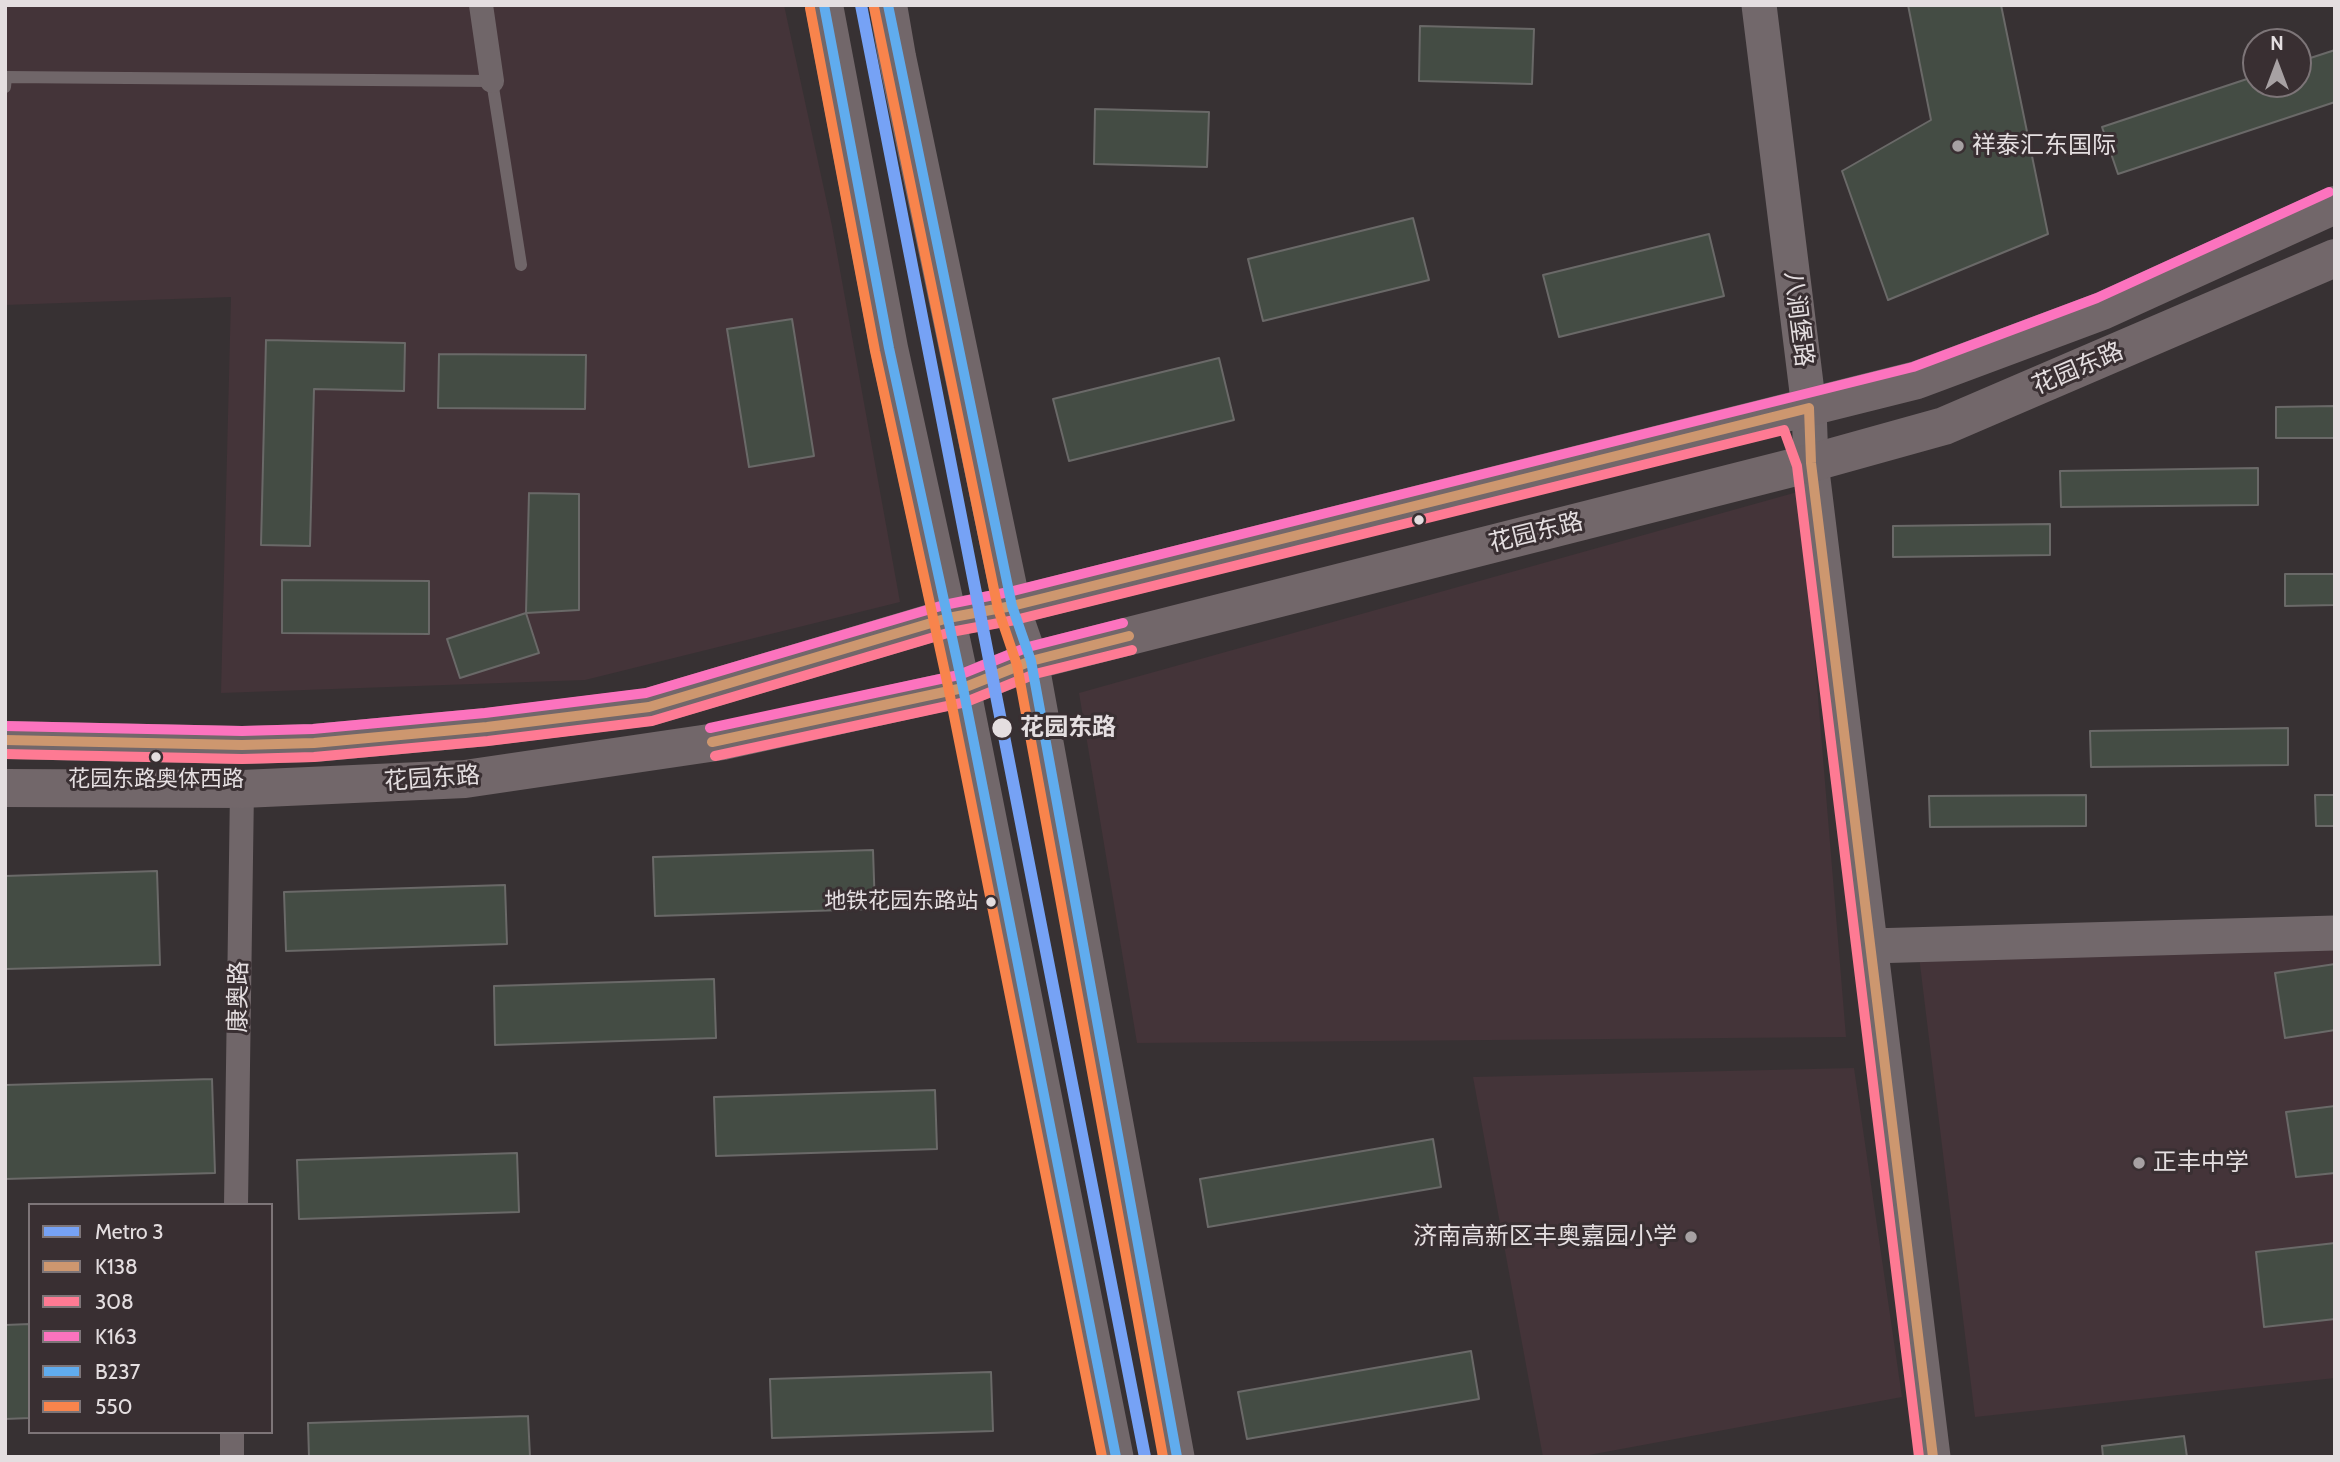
<!DOCTYPE html>
<meta charset="utf-8">
<style>
body{margin:0}
#map{position:relative;width:2340px;height:1462px;overflow:hidden;background:#373133;font-family:Cabin,sans-serif}
canvas{display:block}
.frame{position:absolute;inset:0;border:7px solid #e4dee0;pointer-events:none}
.legend{position:absolute;left:28px;top:1203px;width:245px;height:231px;box-sizing:border-box;background:#392f32;border:2px solid #7d7578;margin:0;padding:9px 12px;list-style:none;font-size:21px;color:#e4dee0}
.legend li{display:flex;align-items:center;gap:14px;height:35px}
.legend b{width:35px;border:2px solid #7d7578}
.north{position:absolute;left:2242px;top:28px;width:70px;height:70px;box-sizing:border-box;background:#392f32;border:2px solid #7d7578;border-radius:50%;rotate:0deg;font-size:19px;font-weight:700;line-height:28px;text-align:center;color:#e4dee0}
.north::after{content:'';display:block;margin:auto;width:24px;height:32px;background:#a7a1a3;clip-path:polygon(50% 0,100% 100%,50% 72%,0 100%)}
</style>
<div id="map">
<canvas width="2340" height="1462"></canvas>
<div class="frame"></div>
<ul class="legend">
<li><b style="height:9px;background:#76a2f5"></b>Metro 3</li>
<li><b style="height:9px;background:#cd976f"></b>K138</li>
<li><b style="height:9px;background:#fe7a93"></b>308</li>
<li><b style="height:9px;background:#fc73be"></b>K163</li>
<li><b style="height:9px;background:#60acee"></b>B237</li>
<li><b style="height:9px;background:#f8844c"></b>550</li>
</ul>
<div class="north">N</div>
</div>
<script>
const ctx = document.querySelector('canvas').getContext('2d');
ctx.lineJoin = 'round';
function paint(path, color) { ctx.fillStyle = color; ctx.fill(path, 'evenodd'); }
const toPath = rows => new Path2D(rows.map(r => 'M' + r).join(''));
function stroke(path, color, width, dash) { ctx.strokeStyle = color; ctx.lineWidth = width; ctx.lineCap = dash ? 'butt' : 'round'; ctx.setLineDash(dash || []); ctx.stroke(path); }
function label(font, color, halo, rows, align = 'center') {
  ctx.font = font + ' Cabin,"Noto Sans SC",sans-serif'; ctx.lineWidth = 6; ctx.setLineDash([]); ctx.textBaseline = 'middle'; ctx.strokeStyle = halo; ctx.fillStyle = color; for (const [text, x, y, turn = 0] of rows) {
    ctx.save(); ctx.translate(x, y); ctx.rotate((+turn || 0) * Math.PI / 180); ctx.textAlign = isNaN(turn) ? turn : align; if (halo) ctx.strokeText(text, 0, 0); ctx.fillText(text, 0, 0); ctx.restore();
  }
}
paint(toPath([
 [5,5,784,5,832,226,900,602,585,680,221,693,231,297,5,305],
 [1801,491,1846,1037,1137,1043,1079,693],
 [2335,938,2335,1378,1975,1417,1918,948],
 [1854,1068,1902,1397,1578,1457,1543,1457,1473,1077]
]), '#443439');
const building = toPath([
 [1908,5,2001,5,2048,234,1888,300,1842,171,1931,120,1908,5],
 [1420,26,1534,29,1532,84,1419,81,1420,26],
 [2335,50,2335,102,2118,174,2102,127,2256,76,2256,84,2298,84,2298,62,2335,50],
 [1095,109,1209,112,1207,167,1094,164,1095,109],
 [1413,218,1429,280,1263,321,1248,259,1413,218],
 [1709,234,1724,296,1559,337,1543,275,1709,234],
 [792,319,814,456,749,467,727,329,792,319],
 [266,340,405,343,404,391,314,389,310,546,261,545,266,340],
 [439,354,586,355,585,409,438,408,439,354],
 [1219,358,1234,420,1069,461,1053,399,1219,358],
 [2335,406,2335,438,2276,438,2276,407,2335,406],
 [2258,468,2258,505,2061,507,2060,471,2258,468],
 [529,493,579,494,579,610,526,613,529,493],
 [2050,524,2050,555,1893,557,1893,526,2050,524],
 [2285,574,2335,574,2335,605,2285,606,2285,574],
 [282,580,429,581,429,634,282,633,282,580],
 [526,613,539,653,460,678,447,639,526,613],
 [2288,728,2288,765,2091,767,2090,731,2288,728],
 [2086,795,2086,826,1930,827,1929,796,2086,795],
 [2315,795,2335,795,2335,826,2316,826,2315,795],
 [873,850,875,909,655,916,653,857,873,850],
 [157,871,160,965,5,969,5,876,157,871],
 [505,885,507,944,286,951,284,892,505,885],
 [2335,964,2335,1030,2285,1038,2275,973,2335,964],
 [714,979,716,1038,495,1045,494,986,714,979],
 [212,1079,215,1173,5,1179,5,1085,212,1079],
 [935,1090,937,1149,716,1156,714,1097,935,1090],
 [2335,1106,2335,1173,2296,1177,2286,1112,2335,1106],
 [1433,1139,1441,1187,1208,1227,1200,1179,1433,1139],
 [517,1153,519,1212,299,1219,297,1160,517,1153],
 [2335,1243,2335,1319,2264,1327,2256,1252,2335,1243],
 [30,1324,30,1418,5,1419,5,1325,30,1324],
 [1471,1351,1479,1399,1247,1439,1238,1392,1471,1351],
 [991,1372,993,1431,772,1438,770,1379,991,1372],
 [528,1416,530,1457,309,1457,308,1423,528,1416],
 [2184,1436,2187,1457,2103,1457,2102,1446,2184,1436]
]);
paint(building, '#444c44');
stroke(building, '#6a6968', 2);
stroke(toPath([
 [5,87,6,77,492,81,521,265]
]), '#706669', 12);
stroke(toPath([
 [481,5,492,81],
 [236,1205,242,789],
 [232,1457,232,1432]
]), '#706669', 24);
stroke(toPath([
 [1759,5,1809,408,1811,463,1933,1457],
 [1012,606,1031,661,1177,1457],
 [948,618,963,688,1116,1457],
 [1870,946,2335,933]
]), '#72686b', 35);
stroke(toPath([
 [824,5,889,348,948,618],
 [888,5,897,57,1012,606],
 [5,740,242,745,314,743,487,727,649,707,948,618,1012,606,1917,380,2102,311,2335,205],
 [5,788,242,789,465,779,723,741,963,688,1031,661,1811,463,1944,426,2335,258]
]), '#72676a', 38);
stroke(toPath([
 [5,740,242,745,314,743,487,727,649,707,948,618,1012,606,1809,408,1811,463,1933,1457],
 [712,742,963,688,1031,661,1129,636]
]), '#cd976f', 10);
stroke(toPath([
 [5,754,242,759,314,757,488,741,652,721,951,632,1015,620,1784,430,1797,466,1919,1457],
 [715,756,966,702,1035,674,1132,650]
]), '#fe7a93', 10);
stroke(toPath([
 [5,726,242,731,313,729,485,713,646,693,944,605,1009,592,1913,367,2097,298,2329,192],
 [710,728,959,675,1028,647,1123,623]
]), '#fc73be', 10);
stroke(toPath([
 [824,5,889,348,963,688,1116,1457],
 [888,5,1012,606,1031,661,1177,1457]
]), '#60acee', 10);
stroke(toPath([
 [874,7,998,609,1017,665,1163,1457],
 [810,8,875,351,949,691,1102,1457]
]), '#f8844c', 10);
stroke(toPath([
 [861,5,1145,1457]
]), '#76a2f5', 12);
for (const [x, y, r, color] of [
 [1958,146,7,"#a7a1a3"],
 [1419,520,6,"#e4dee0"],
 [1002,728,11,"#e4dee0"],
 [156,757,6,"#e4dee0"],
 [991,902,6,"#e4dee0"],
 [2139,1163,7,"#a7a1a3"],
 [1691,1237,7,"#a7a1a3"]
]) { const dot = new Path2D(); dot.arc(x, y, r, 0, 2 * Math.PI); ctx.fillStyle = color; ctx.fill(dot); stroke(dot, '#392f32', 2.5); }
label('22px', '#e4dee0', '#392f32', [
 ["花园东路奥体西路",156,780],
 ["地铁花园东路站",978,902,"right"]
]);
label('24px', '#e4dee0', '#392f32', [
 ["祥泰汇东国际",1972,146],
 ["正丰中学",2153,1163],
 ["济南高新区丰奥嘉园小学",1677,1237,"right"]
], 'left');
label('24px', '#e4dee0', '#392f32', [
 ["八涧堡路",1798,319,83],
 ["花园东路",2078,369,-23],
 ["花园东路",1536,533,-14],
 ["花园东路",432,779,-4],
 ["康奥路",239,997,-89]
]);
label('bold 24px', '#e4dee0', '#392f32', [
 ["花园东路",1020,728]
], 'left');
</script>
